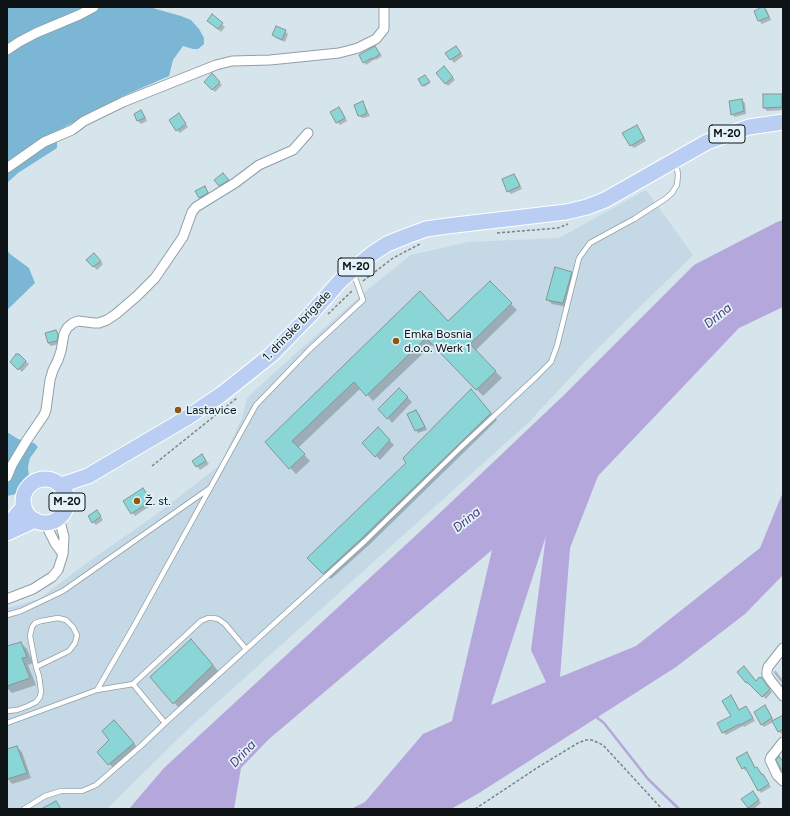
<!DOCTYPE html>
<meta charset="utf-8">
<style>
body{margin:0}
#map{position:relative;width:790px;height:816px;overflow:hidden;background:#d6e4ec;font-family:Figtree,sans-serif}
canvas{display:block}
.frame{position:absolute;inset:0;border:8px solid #0e1315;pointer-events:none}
</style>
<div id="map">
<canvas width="790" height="816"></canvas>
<div class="frame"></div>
</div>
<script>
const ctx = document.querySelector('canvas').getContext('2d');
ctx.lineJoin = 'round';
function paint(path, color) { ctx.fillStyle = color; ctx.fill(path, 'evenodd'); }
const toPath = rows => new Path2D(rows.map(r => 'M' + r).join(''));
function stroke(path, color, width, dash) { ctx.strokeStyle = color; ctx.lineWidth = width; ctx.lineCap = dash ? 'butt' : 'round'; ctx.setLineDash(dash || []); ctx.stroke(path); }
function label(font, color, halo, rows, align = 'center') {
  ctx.font = font + ' Figtree,sans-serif'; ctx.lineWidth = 3.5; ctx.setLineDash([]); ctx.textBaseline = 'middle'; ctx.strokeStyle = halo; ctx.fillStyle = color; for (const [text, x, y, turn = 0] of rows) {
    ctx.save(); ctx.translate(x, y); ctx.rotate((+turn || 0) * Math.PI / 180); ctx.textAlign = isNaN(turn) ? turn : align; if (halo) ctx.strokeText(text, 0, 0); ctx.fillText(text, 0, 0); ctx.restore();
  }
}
paint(toPath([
 [646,190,693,255,594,352,528,423,190,727,107,809,7,809,7,608,39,599,88,562,157,514,220,465,242,418,247,398,275,372,366,291,411,255,468,242,559,238]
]), '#c4d9e5');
paint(toPath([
 [7,7,149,7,181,16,191,20,199,29,204,38,204,44,198,49,193,49,183,46,173,60,169,76,121,97,57,131,57,148,18,173,7,183],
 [7,250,10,254,29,268,35,283,7,310],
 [7,432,18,439,34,443,38,447,30,458,28,466,29,479,23,489,16,494,7,496]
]), '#7bb7d4');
paint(toPath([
 [783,220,783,307,739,328,598,476,570,548,560,677,636,646,760,548,783,492,783,575,745,614,676,667,479,793,451,809,351,809,365,802,423,734,452,721,492,550,269,739,241,768,234,809,129,809,164,768,426,526,563,396,694,265,777,222],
 [546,536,531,650,546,682,491,705]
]), '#b3a7db');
paint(toPath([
 [764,7,767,10,771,20,762,24,759,21,755,12],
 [213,16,225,27,221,32,211,23],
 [285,31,288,34,285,42,276,38,273,35],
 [456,47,463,56,454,63,447,54],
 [377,50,382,56,376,60,375,59,366,65,364,62],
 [447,70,455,80,448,86,445,83],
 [212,75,222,85,215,92,205,82],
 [426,77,430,83,424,87,419,80],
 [764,95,782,95,783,97,783,110,767,111,764,108],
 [742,100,745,103,746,114,735,117,732,114],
 [362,103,365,106,370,116,364,118,362,118,359,115],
 [339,108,342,111,347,121,340,125,337,122],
 [141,111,144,114,147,121,141,124,138,121,135,114],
 [179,115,188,127,180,133,177,130],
 [636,126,639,129,646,141,634,148,631,145,624,133],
 [514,175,517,178,522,189,511,194,508,191],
 [226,177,231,183,223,188,220,185],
 [205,188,208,191,210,196,202,201,200,198],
 [97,257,103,264,97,270,88,260],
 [571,273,576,277,567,307,552,304,547,299],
 [496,289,517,310,475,351,502,378,483,396,433,344,373,401,361,388,298,448,310,461,296,474,266,442,420,292,449,322],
 [56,331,59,334,60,338,59,344,51,346,48,343,46,334],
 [19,355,29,364,22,372,11,362],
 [399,389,412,402,392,423,388,418],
 [477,397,497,420,369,545,331,579,309,558],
 [416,411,419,414,427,430,418,433,416,430],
 [378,429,394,445,380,460,363,443],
 [202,455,209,464,200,470,193,461],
 [143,489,153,504,135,516,124,501],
 [97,511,103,520,96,525,93,522],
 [21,643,27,649,33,663,28,665,36,685,12,693,7,688,7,647],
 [198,647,219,672,180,709,151,677],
 [775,670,783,680,781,682,774,673],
 [738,672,756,682,761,678,772,692,766,699,750,684,749,685],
 [731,697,734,700,740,711,746,707,748,710,755,721,744,727,743,726,726,735,723,732,732,716],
 [765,707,768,710,774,721,783,718,783,734,782,734,779,732,773,722,764,727,761,724],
 [119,726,138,748,114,769,98,752,110,740],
 [17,747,22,752,31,778,12,784,8,779,7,777,7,750],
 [747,754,750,757,756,769,757,768,760,771,771,787,761,793,759,790,747,770,746,771,743,768],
 [755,795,761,803,754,809,750,809,743,800]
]), '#0003');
stroke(toPath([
 [595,716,604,723,648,779,679,809]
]), '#b3a7db', 2.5);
const building = toPath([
 [762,7,764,7,769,17,758,21,754,11,762,7],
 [212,14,223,23,218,29,207,21,212,14],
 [276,26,286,30,282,40,272,35,276,26],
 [375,46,380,54,373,59,372,58,363,63,359,55,375,46],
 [456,46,461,53,450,60,445,53,456,46],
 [444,66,453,77,445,84,436,73,444,66],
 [212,73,220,82,212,90,204,82,212,73],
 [425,75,430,82,422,86,418,79,425,75],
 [763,94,782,94,782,107,763,108,763,94],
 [742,99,744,111,731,115,729,101,742,99],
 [363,101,367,113,361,116,358,116,354,105,363,101],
 [339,107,345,118,336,123,330,112,339,107],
 [141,110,145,118,137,121,134,114,141,110],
 [179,113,186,124,176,131,169,120,179,113],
 [637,125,644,138,630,146,622,133,637,125],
 [223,173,229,180,219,186,214,180,223,173],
 [514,174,520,186,507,192,502,179,514,174],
 [205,186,208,193,199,198,195,191,205,186],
 [94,253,101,261,93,267,86,260,94,253],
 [555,267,572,272,563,303,546,300,555,267],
 [490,281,512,303,470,344,496,371,476,390,426,338,366,396,354,382,292,441,305,454,289,469,265,442,420,291,448,321,490,281],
 [56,330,58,335,57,341,48,343,45,333,56,330],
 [16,354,19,354,26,361,18,370,10,362,16,354],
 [399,388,408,397,387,419,378,409,399,388],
 [471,389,491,413,362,538,323,574,307,558,406,463,403,458,471,389],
 [416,410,425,427,415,431,407,414,416,410],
 [378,427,390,440,375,457,362,443,378,427],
 [202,454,206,461,196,467,192,461,202,454],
 [143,488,151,501,131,514,123,501,143,488],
 [97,510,101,516,92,523,88,516,97,510],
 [191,639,213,665,173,704,150,677,191,639],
 [21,642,27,657,22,658,30,678,7,686,7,646,21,642],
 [744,666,756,681,759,677,760,678,761,677,770,689,762,697,747,682,746,683,737,672,744,666],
 [731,695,739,710,746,706,753,718,740,725,740,724,722,733,717,723,731,716,722,701,731,695],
 [765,705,772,718,761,725,754,712,765,705],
 [783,715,783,729,778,732,772,721,783,715],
 [114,720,134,743,108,765,97,752,109,740,102,731,114,720],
 [17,746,27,773,7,779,7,749,17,746],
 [747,752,755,768,757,767,762,775,763,774,769,784,758,791,745,767,742,769,736,758,747,752],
 [779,756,783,762,783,773,776,760,779,756],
 [753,791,759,800,748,808,741,799,753,791],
 [56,801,61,809,41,809,56,801]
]);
paint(building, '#8ad6d7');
stroke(building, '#869696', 1);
const service = toPath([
 [7,615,21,611,63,591,210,488],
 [133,684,165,723],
 [97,690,134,626,256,405,309,350,363,300,353,272],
 [7,711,17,710,28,706,36,702,40,697,41,691,39,676,36,667,30,636,32,627,35,623,41,621,58,618,66,620,73,627,77,635,75,643,69,651,36,667],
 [7,723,97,690,133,684,201,621,208,618,213,618,218,619,225,624,246,649],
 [24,809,45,796,61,791,82,791,96,785,142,745,165,723,365,541,460,448,537,376,551,362,557,346,579,258,590,243,634,219,665,199,672,193,677,185,678,175,676,162]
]);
const minor = toPath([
 [7,50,19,42,36,33,79,15,94,7],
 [7,168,44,142,72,130,84,121,123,102,216,65,232,61,270,60,339,53,358,48,376,39,384,29,384,7],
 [7,477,12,465,27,440,44,415,46,410,50,380,53,370,58,360,61,351,64,334,67,328,73,323,78,321,94,323,99,323,107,320,116,314,137,296,155,278,183,237,192,212,196,207,235,183,259,165,293,150,308,133],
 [45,523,55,543,63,554],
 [7,599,33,589,52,577,58,570,63,554,64,537,59,518],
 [783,648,768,667,767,671,767,675,771,681,783,696],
 [783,742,771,757,770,760,777,775,783,781]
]);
const primary = toPath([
 '23 501a22 22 0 1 1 44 0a22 22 0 1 1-44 0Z',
 [61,485,88,476,188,417,222,394,271,355,309,316,341,280,356,267,372,254,387,244,407,236,426,229,447,226,566,212,587,207,605,200,707,142,749,127,783,122],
 [7,526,24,506],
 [7,533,35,520]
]);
stroke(service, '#929fa6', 6);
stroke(minor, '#929fa6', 11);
stroke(primary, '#fff', 17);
stroke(toPath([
 [497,233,558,228,568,224],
 [363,281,393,258,420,244],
 [328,314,353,290],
 [152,466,237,398],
 [475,809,540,766,578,743,586,740,592,740,603,745,662,809]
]), '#798389', 1.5, [3, 2]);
stroke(service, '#fff', 4.5);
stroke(minor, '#fff', 9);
stroke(primary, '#bacdf2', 15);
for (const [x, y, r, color] of [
 [396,341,4,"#8f580d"],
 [178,410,4,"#8f580d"],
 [137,501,4,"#8f580d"]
]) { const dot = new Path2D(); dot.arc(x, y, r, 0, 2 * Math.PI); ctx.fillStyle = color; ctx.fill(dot); stroke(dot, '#e4f2f9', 1.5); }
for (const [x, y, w] of [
 [727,134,36],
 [356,267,36],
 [67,502,36]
]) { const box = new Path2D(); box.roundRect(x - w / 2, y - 9, w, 18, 3); ctx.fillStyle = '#e4f2f9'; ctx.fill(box); stroke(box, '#0e1315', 1); }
label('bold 11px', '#0e1315', null, [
 ["M-20",727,134],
 ["M-20",356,267],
 ["M-20",67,502]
]);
label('12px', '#0e1315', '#e4f2f9', [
 ["1. drinske brigade",297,326,-46]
]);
label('12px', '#0e1315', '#e4f2f9', [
 ["Emka Bosnia",404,334],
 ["d.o.o. Werk 1",404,348],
 ["Lastavice",186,410],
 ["Ž. st.",145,501]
], 'left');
label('italic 13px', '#4a3675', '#e4f2f9', [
 ["Drina",718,316,-39],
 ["Drina",467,520,-39],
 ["Drina",243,754,-47]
]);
</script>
